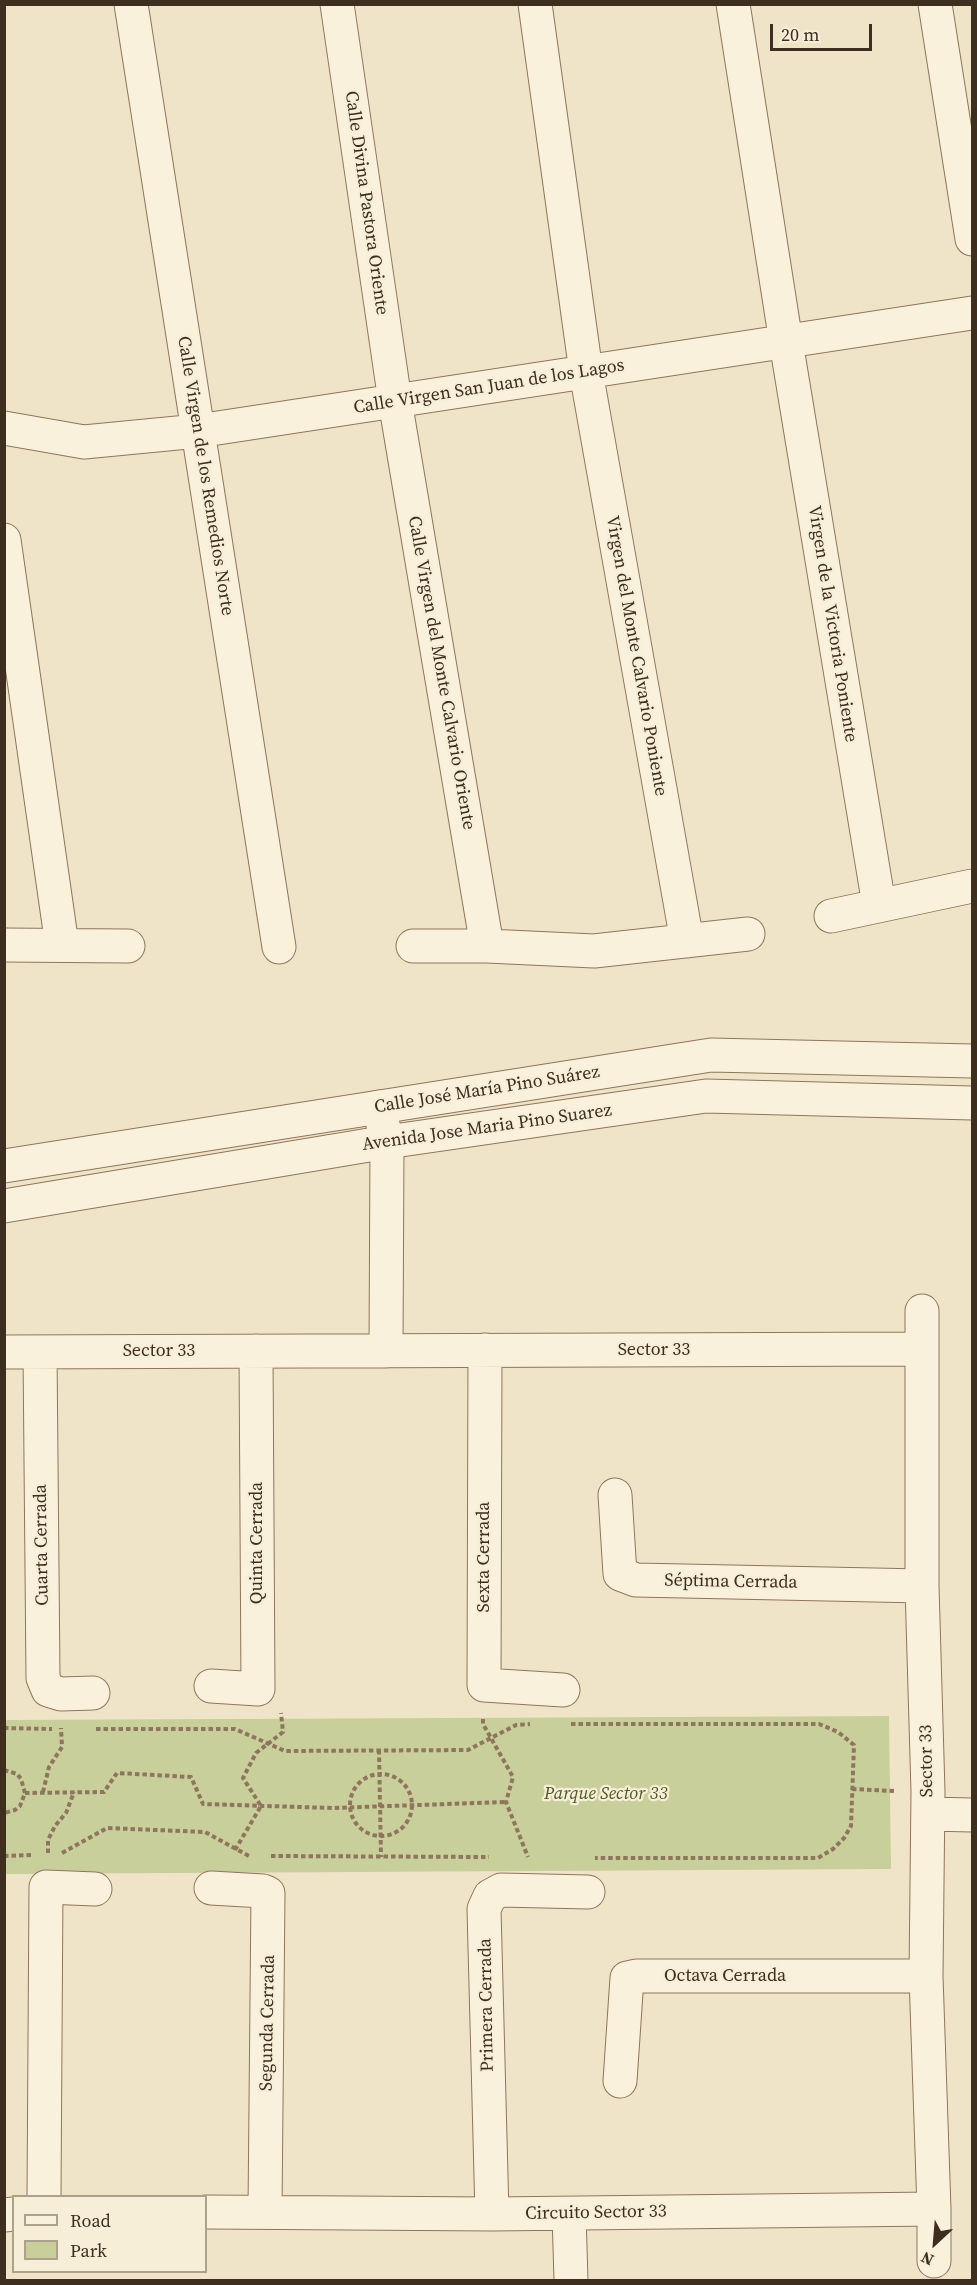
<!DOCTYPE html>
<meta charset="utf-8">
<style>
body{margin:0}
#map{position:relative;width:977px;height:2285px;overflow:hidden;background:#f0e4c8;font-family:"Source Serif 4",serif}
canvas{display:block}
.frame{position:absolute;inset:0;border:6px solid #3d2e20;pointer-events:none}
.legend{position:absolute;left:12px;top:2195px;width:195px;height:78px;box-sizing:border-box;background:#f7eed8;border:2px solid #ada18e;margin:0;padding:8px 10px;list-style:none;font-size:18px;color:#3d2e20}
.legend li{display:flex;align-items:center;gap:12px;height:30px}
.legend b{width:30px;border:2px solid #ada18e}
.north{position:absolute;left:905px;top:2213px;width:60px;height:60px;-webkit-text-stroke:4px #f7eed8;paint-order:stroke;rotate:206deg;font-size:16px;font-weight:700;line-height:24px;text-align:center;color:#3d2e20}
.north::after{content:'';display:block;margin:auto;width:21px;height:27px;background:#3d2e20;clip-path:polygon(50% 0,100% 100%,50% 72%,0 100%)}
.scale{position:absolute;left:770px;top:24px;width:102px;height:27px;box-sizing:border-box;border:3px solid #3d2e20;border-top:0;padding-left:8px;font-size:18px;line-height:21px;white-space:nowrap;color:#3d2e20;-webkit-text-stroke:4px #f7eed8;paint-order:stroke}
</style>
<div id="map">
<canvas width="977" height="2285"></canvas>
<div class="frame"></div>
<ul class="legend">
<li><b style="height:8px;background:#faf1dc"></b>Road</li>
<li><b style="height:16px;background:#c9cf9b"></b>Park</li>
</ul>
<div class="north">N</div>
<div class="scale">20 m</div>
</div>
<script>
const ctx = document.querySelector('canvas').getContext('2d');
ctx.lineJoin = 'round';
function paint(path, color) { ctx.fillStyle = color; ctx.fill(path, 'evenodd'); }
const toPath = rows => new Path2D(rows.map(r => 'M' + r).join(''));
function stroke(path, color, width, dash) { ctx.strokeStyle = color; ctx.lineWidth = width; ctx.lineCap = dash ? 'butt' : 'round'; ctx.setLineDash(dash || []); ctx.stroke(path); }
function label(font, color, halo, rows, align = 'center') {
  ctx.font = font + ' "Source Serif 4",serif'; ctx.lineWidth = 4.5; ctx.setLineDash([]); ctx.textBaseline = 'middle'; ctx.strokeStyle = halo; ctx.fillStyle = color; for (const [text, x, y, turn = 0] of rows) {
    ctx.save(); ctx.translate(x, y); ctx.rotate((+turn || 0) * Math.PI / 180); ctx.textAlign = isNaN(turn) ? turn : align; if (halo) ctx.strokeText(text, 0, 0); ctx.fillText(text, 0, 0); ctx.restore();
  }
}
paint(toPath([
 [889,1716,891,1869,5,1874,4,1720]
]), '#c9cf9b');
const minor = toPath([
 [131,4,279,947],
 [337,4,395,401,487,946],
 [535,4,586,372,687,941],
 [733,4,786,342,879,905],
 [935,4,972,239],
 [4,428,84,442,198,431,972,313],
 [4,540,62,945],
 [831,916,972,886],
 [4,945,128,946],
 [413,946,487,946,594,951,748,934],
 [379,1107,387,1142,386,1351],
 [922,1311,922,1586,928,1792,926,1976,934,2209,934,2261],
 [485,1350,484,1685,563,1690],
 [4,1352,922,1349],
 [40,1352,43,1678,48,1690,61,1694,93,1693],
 [615,1495,620,1574,636,1580,922,1586],
 [211,1686,258,1689,256,1351],
 [928,1814,972,1815],
 [211,1888,263,1891,268,1893,265,2211],
 [620,2081,627,1978,636,1976,926,1976],
 [44,2196,46,1887,95,1889],
 [206,2212,492,2214,934,2209],
 [492,2214,484,1909,490,1896,501,1890,588,1892],
 [569,2214,571,2280],
 [4,2215,14,2214]
]);
const tertiary = toPath([
 [4,1166,711,1055,972,1061],
 [4,1206,387,1142,706,1096,972,1103]
]);
stroke(minor, '#8d765c', 35);
stroke(tertiary, '#8d765c', 35);
stroke(toPath([
 [483,1719,483,1724,513,1777,506,1802,528,1857],
 [571,1724,819,1724,838,1732,854,1745,851,1826,844,1838,833,1849,818,1858,595,1858],
 [4,1728,52,1729],
 [96,1729,235,1729,285,1751,468,1750,516,1725,530,1724],
 [379,1750,381,1857],
 [4,1770,17,1774,21,1779,25,1793,20,1806,15,1810,4,1813],
 '350 1805a31 31 0 1 1 62 0a31 31 0 1 1-62 0Z',
 [852,1789,894,1791],
 [43,1792,49,1767,62,1747,61,1728],
 [25,1793,104,1792,117,1773,191,1777,203,1804,332,1808,506,1802],
 [235,1850,261,1806,243,1778,256,1753,283,1732,281,1713],
 [48,1853,48,1840,55,1826,66,1813,74,1792],
 [62,1853,107,1828,205,1832,249,1856],
 [4,1856,34,1855],
 [271,1856,489,1857]
]), '#8d765c', 4, [4.5, 3]);
stroke(minor, '#faf1dc', 33);
stroke(tertiary, '#faf1dc', 33);
label('18px', '#3d2e20', '#f7eed8', [
 ["Calle Divina Pastora Oriente",366,203,82],
 ["Calle Virgen San Juan de los Lagos",489,387,-9],
 ["Calle Virgen de los Remedios Norte",205,476,81],
 ["Virgen de la Victoria Poniente",832,624,81],
 ["Virgen del Monte Calvario Poniente",636,656,80],
 ["Calle Virgen del Monte Calvario Oriente",441,673,80],
 ["Calle José María Pino Suárez",487,1090,-9],
 ["Avenida Jose Maria Pino Suarez",487,1128,-8],
 ["Sector 33",654,1350],
 ["Sector 33",159,1351],
 ["Quinta Cerrada",257,1543,-90],
 ["Cuarta Cerrada",42,1545,-91],
 ["Sexta Cerrada",484,1557,-90],
 ["Séptima Cerrada",731,1582,1],
 ["Sector 33",927,1761,-91],
 ["Octava Cerrada",725,1976],
 ["Primera Cerrada",487,2005,-91],
 ["Segunda Cerrada",268,2023,-89],
 ["Circuito Sector 33",596,2213,-1]
]);
label('italic 18px', '#4d5a26', '#f7eed8', [
 ["Parque Sector 33",606,1794]
]);
</script>
